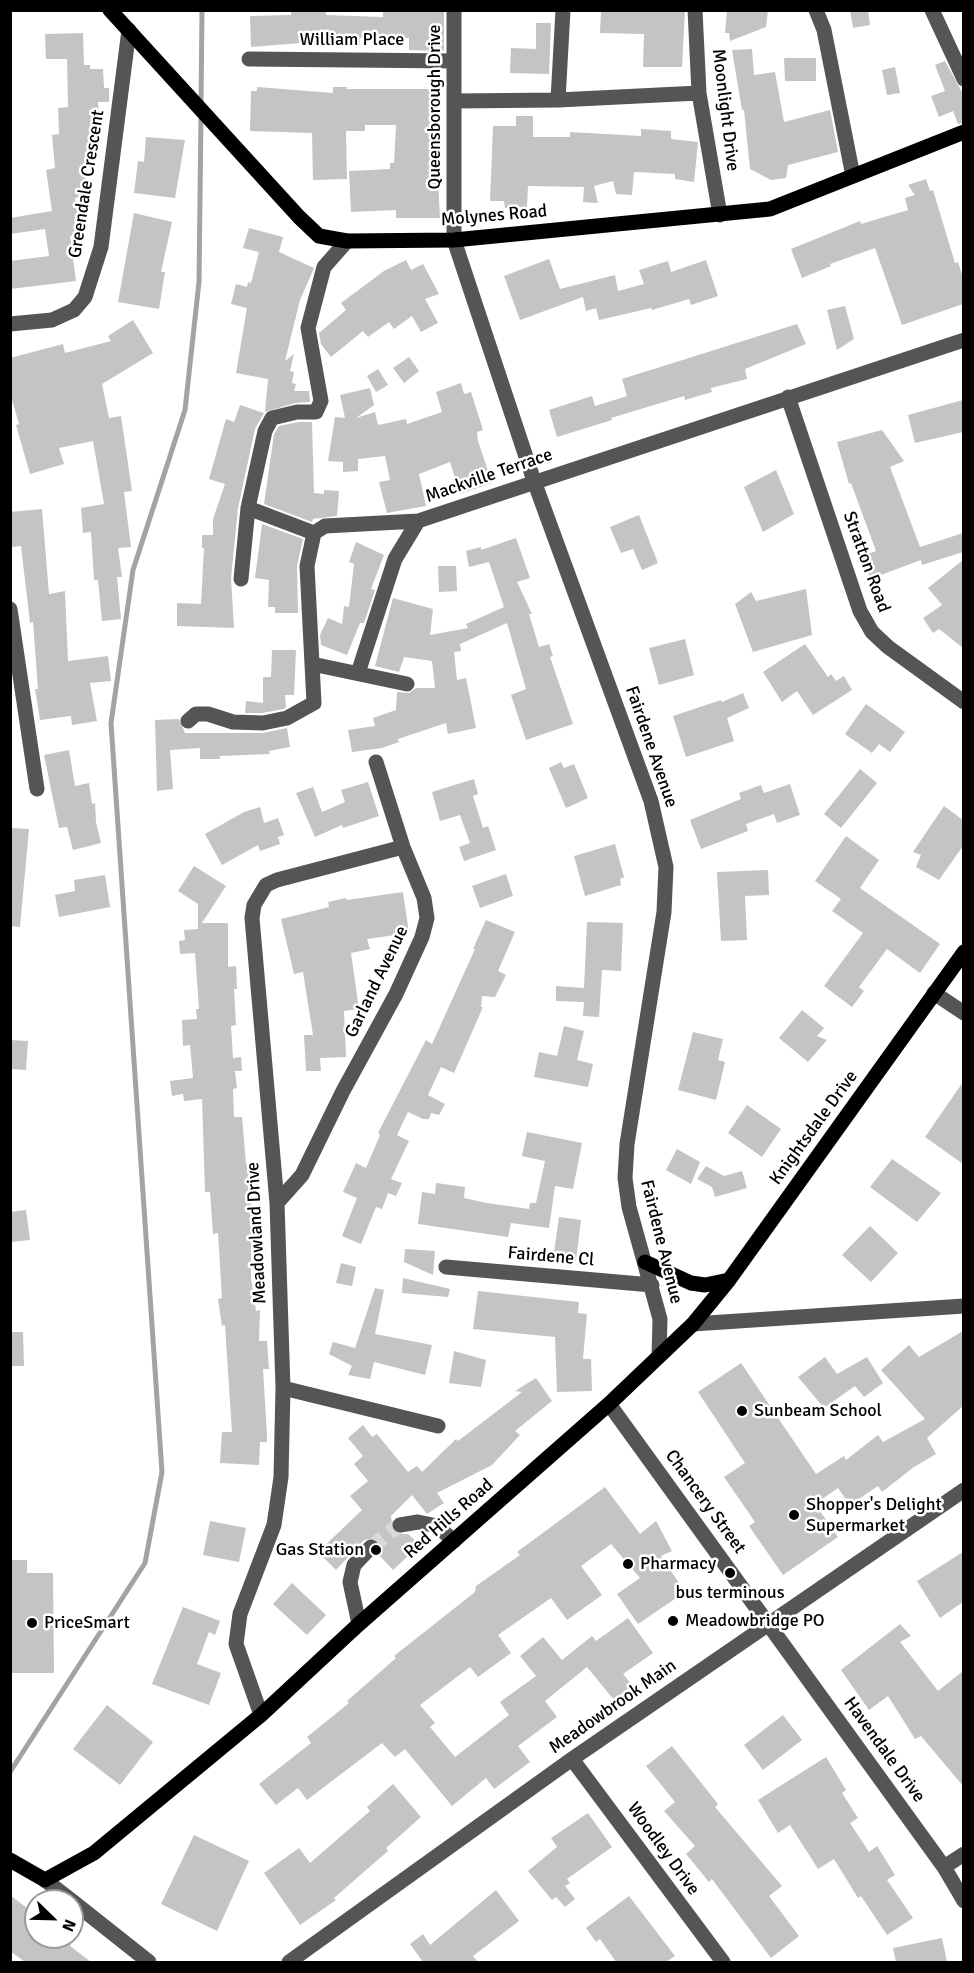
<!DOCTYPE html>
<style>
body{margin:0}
#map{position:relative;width:974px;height:1973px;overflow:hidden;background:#fff;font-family:Signika,sans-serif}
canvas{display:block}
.frame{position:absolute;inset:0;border:12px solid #000;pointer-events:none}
.north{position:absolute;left:24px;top:1889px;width:60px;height:60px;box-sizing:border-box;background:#fff;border:2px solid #999;border-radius:50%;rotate:113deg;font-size:16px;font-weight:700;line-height:24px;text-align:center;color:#000}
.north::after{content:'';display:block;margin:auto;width:21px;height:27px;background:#000;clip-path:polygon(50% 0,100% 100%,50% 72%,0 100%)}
</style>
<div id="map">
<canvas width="974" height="1973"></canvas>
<div class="frame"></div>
<div class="north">N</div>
</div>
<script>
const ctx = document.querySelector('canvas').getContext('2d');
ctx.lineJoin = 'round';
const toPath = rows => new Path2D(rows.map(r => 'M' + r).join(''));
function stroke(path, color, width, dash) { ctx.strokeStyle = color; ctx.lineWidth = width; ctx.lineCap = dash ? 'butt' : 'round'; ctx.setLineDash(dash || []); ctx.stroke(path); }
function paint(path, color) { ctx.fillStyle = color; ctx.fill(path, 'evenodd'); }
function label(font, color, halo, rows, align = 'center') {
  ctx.font = font + ' Signika,sans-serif'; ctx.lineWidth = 5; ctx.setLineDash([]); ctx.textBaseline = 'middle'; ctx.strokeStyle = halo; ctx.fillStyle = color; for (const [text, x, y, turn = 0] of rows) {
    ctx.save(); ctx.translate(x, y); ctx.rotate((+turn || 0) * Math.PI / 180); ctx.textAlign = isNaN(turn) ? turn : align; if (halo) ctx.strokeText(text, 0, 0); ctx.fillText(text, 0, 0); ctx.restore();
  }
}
stroke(toPath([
 [201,105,202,10],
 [10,1772,145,1563,162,1472,111,723,133,570,185,410,199,282,201,114]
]), '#a3a3a3', 5);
paint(toPath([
 [383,10,444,12,444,51,409,50,409,38,360,38,360,46,301,43,251,47,250,16,291,15,291,11,326,11,326,15,383,17],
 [601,10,685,10,682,67,643,67,644,34,600,33],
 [727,10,768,10,766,27,730,41,729,33,725,33],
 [850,10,868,10,870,25,853,28],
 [536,23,551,23,549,74,510,73,511,48,536,49],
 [83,33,84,65,90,65,90,69,103,69,104,88,109,88,109,102,98,102,100,129,97,130,98,143,94,143,95,157,84,158,89,196,75,198,81,234,70,236,76,281,10,289,10,261,49,256,45,229,10,234,10,218,52,211,46,170,55,168,52,135,59,134,58,108,68,107,67,59,46,59,45,34],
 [752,49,754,75,775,72,784,122,830,110,838,152,788,165,786,178,771,180,750,169,744,110,742,110,732,50],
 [784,58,816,58,816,81,785,81],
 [945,61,963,94,963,123,958,124,953,111,939,117,931,96,945,91,935,65],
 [895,67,900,93,887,95,882,70],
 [257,87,333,93,333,87,347,87,347,89,435,89,435,95,441,95,438,179,440,218,396,218,396,210,351,212,349,171,390,169,390,163,394,163,396,125,365,125,365,131,346,131,347,179,313,180,312,133,250,131,251,91,257,91],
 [516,116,533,116,533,137,570,137,570,132,641,136,641,129,671,131,671,139,698,142,694,182,675,179,675,174,634,172,632,195,616,194,613,181,594,186,598,203,583,202,584,187,528,186,527,207,505,208,504,201,490,201,493,126,516,126],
 [146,137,185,140,175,198,134,193,138,161,144,162],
 [926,179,930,191,933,190,955,263,958,262,963,278,963,304,902,325,875,248,830,264,831,266,802,278,791,249,860,221,861,224,908,210,905,198,915,195,908,185],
 [134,213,172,222,161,272,165,272,159,309,118,302],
 [249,228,283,237,279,252,314,268,300,300,285,361,294,354,290,371,294,372,292,383,296,384,294,391,309,391,310,402,295,403,265,412,268,379,236,373,247,308,231,304,236,284,247,287,248,282,251,283,259,252,243,248],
 [549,259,560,289,615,275,618,291,644,284,639,270,668,261,671,272,706,260,718,296,691,305,689,299,652,310,651,308,599,320,596,308,586,311,583,297,520,320,504,276],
 [406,260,411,270,423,264,439,294,425,299,438,323,421,332,412,316,394,329,389,322,368,337,363,331,331,357,321,344,319,333,346,310,341,303,384,271],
 [845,306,854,339,837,350,827,310],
 [133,320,153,353,102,384,109,418,121,416,132,491,124,492,131,547,118,548,122,577,117,577,121,619,102,621,98,580,94,580,91,532,83,533,81,508,104,504,93,441,59,448,64,464,30,474,16,425,19,424,10,393,10,358,63,344,65,353,111,341,108,336],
 [797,324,806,344,745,369,747,379,711,388,712,392,685,400,684,396,611,418,612,420,557,437,549,410,592,396,595,406,627,396,622,379],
 [409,357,419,371,404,383,393,368],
 [378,369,388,385,376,392,367,376],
 [461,383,464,394,471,392,483,430,477,432,478,441,492,483,460,494,450,462,419,474,426,506,387,513,379,482,390,480,385,456,358,459,358,471,343,472,343,462,328,461,335,417,345,418,340,395,370,388,374,405,356,418,375,412,378,425,406,419,407,424,442,412,436,392],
 [963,400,963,432,915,443,908,415],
 [240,405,264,413,255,429,238,508,231,578,234,628,177,626,177,603,201,604,204,548,202,548,202,535,213,535,213,519,225,484,209,479,226,419,234,422],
 [298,422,312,422,314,493,324,494,324,490,339,491,337,516,313,519,312,522,264,504,274,434,279,426],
 [882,430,904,461,890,467,920,547,963,533,963,552,922,565,921,560,870,579,862,556,876,551,851,483,849,484,837,442],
 [776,470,794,514,763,532,744,487],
 [42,509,49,594,65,591,68,661,108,656,111,681,90,683,97,721,72,725,71,716,40,720,35,689,38,689,33,622,30,623,21,546,12,547,10,512],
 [639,515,658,563,642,570,633,549,621,553,610,527],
 [262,524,303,539,297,566,298,613,275,613,275,607,268,607,269,580,255,578],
 [516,538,530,578,517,582,532,614,529,614,539,647,549,644,553,656,550,657,573,724,526,740,511,695,526,689,507,623,460,644,461,651,454,652,457,680,466,678,476,728,448,734,446,723,398,739,399,742,382,748,352,752,348,730,375,726,373,718,396,710,397,692,409,693,416,688,435,688,432,661,404,657,399,672,375,666,393,598,433,609,430,635,468,628,466,624,504,607,489,562,469,567,466,551,481,547,481,550],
 [356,542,384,555,371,589,375,590,364,623,360,623,347,655,321,645,320,635,328,618,342,624,344,606,349,607,354,564,349,562],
 [963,560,963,648,939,629,933,633,923,618,942,605,928,588],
 [438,566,456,566,457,591,439,592],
 [806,589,812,635,753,652,735,604,751,592,756,601],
 [685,639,694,675,659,685,649,648],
 [805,644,828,677,831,674,836,681,844,676,852,690,813,715,797,691,782,702,763,672],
 [272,650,296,650,294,695,285,695,286,707,284,709,262,713,245,713,246,701,263,703,263,677,271,677],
 [743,693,749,708,727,718,734,741,686,757,673,716,721,700,722,702],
 [866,704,905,732,890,752,879,744,872,753,845,734],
 [179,719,185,733,263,733,287,728,290,747,269,751,270,754,220,756,220,759,200,759,200,748,170,750,173,789,157,791,155,720],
 [69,750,75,786,89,783,92,804,95,803,96,822,101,843,73,850,67,827,59,828,44,755],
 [561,762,564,768,574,764,588,798,566,808,549,768],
 [860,769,877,783,841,828,824,814],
 [474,779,478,794,473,796,483,828,488,826,496,850,464,861,459,847,470,843,460,815,440,821,432,792],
 [368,782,379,816,343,828,342,825,315,837,296,793,313,787,322,812,345,802,341,790],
 [790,784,800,815,777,823,774,814,746,824,748,831,701,849,690,820,741,799,739,793,761,785,764,793],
 [944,806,963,820,963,846,939,880,916,867,921,855,913,852],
 [260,807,264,823,278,818,284,835,278,837,280,844,260,851,258,845,222,865,205,834,244,812],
 [10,828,29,829,20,927,10,926],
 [846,836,879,860,860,888,940,944,920,973,887,949,859,987,864,991,852,1007,824,986,863,933,832,911,841,899,815,881],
 [615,844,624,877,620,879,621,885,585,896,574,856],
 [194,866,226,886,202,923,228,923,228,967,236,966,237,989,234,989,236,1025,231,1026,233,1058,241,1057,242,1071,235,1071,237,1088,233,1089,234,1117,242,1117,246,1164,254,1164,255,1171,258,1170,259,1189,251,1190,251,1278,256,1311,260,1310,259,1341,267,1341,269,1369,263,1369,267,1435,267,1442,260,1442,259,1465,220,1463,222,1432,232,1432,225,1325,222,1326,218,1299,222,1298,218,1233,213,1234,210,1192,205,1192,202,1099,184,1101,183,1094,172,1096,170,1081,193,1078,190,1045,183,1046,182,1020,197,1019,196,1009,199,1009,195,953,180,954,179,941,185,940,184,930,198,929,198,904,178,891],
 [768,870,769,895,745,896,747,940,721,941,717,872],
 [506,874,513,896,480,908,472,886],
 [105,875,110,907,59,917,55,895,75,891,74,880],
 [403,892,409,933,367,939,370,949,351,953,359,1009,344,1011,346,1057,320,1058,321,1071,306,1071,304,1035,313,1035,303,972,294,974,281,919,329,907,328,902,346,898,347,900],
 [486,920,515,932,498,971,506,975,495,997,482,996,481,1007,483,1007,454,1073,441,1067,428,1095,445,1104,439,1115,431,1113,429,1119,423,1119,408,1112,397,1135,409,1141,391,1179,402,1183,396,1196,388,1193,382,1209,376,1207,361,1244,342,1236,357,1198,343,1192,356,1163,366,1168,380,1135,378,1133,426,1040,432,1044,475,949,473,949],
 [587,922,623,923,621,971,602,970,599,1017,583,1016,584,1002,556,1001,556,986,584,988],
 [802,1010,824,1028,817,1036,827,1040,808,1062,779,1038],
 [564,1026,584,1031,577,1060,593,1064,588,1087,534,1077,539,1052,557,1056],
 [693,1032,723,1039,718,1060,725,1062,716,1100,678,1090],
 [10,1040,28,1041,26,1070,10,1069],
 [963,1082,963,1164,925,1137],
 [747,1105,781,1129,762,1157,728,1133],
 [527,1132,582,1143,573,1189,555,1186,549,1228,511,1223,508,1237,418,1224,422,1192,435,1194,436,1183,465,1187,464,1198,487,1203,529,1209,530,1203,536,1203,545,1161,522,1156],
 [677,1149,700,1162,691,1184,666,1170],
 [892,1159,941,1193,917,1222,870,1187],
 [706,1166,724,1176,742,1171,747,1188,715,1197,712,1187,697,1179],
 [26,1210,30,1240,11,1242,10,1212],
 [559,1217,581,1220,576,1261,553,1259],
 [870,1226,898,1253,871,1282,842,1255],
 [405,1249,435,1251,433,1275,404,1262],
 [341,1263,356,1267,352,1286,336,1283],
 [403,1278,450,1289,448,1297,402,1293],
 [375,1288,384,1290,375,1334,432,1345,425,1375,374,1362,370,1379,348,1375,352,1366,329,1354,333,1342,355,1348],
 [478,1291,579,1302,578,1313,587,1314,583,1359,591,1359,592,1391,557,1392,555,1337,473,1329],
 [963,1331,963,1406,927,1438,936,1454,914,1467,882,1492,878,1486,850,1505,838,1488,815,1504,838,1537,783,1575,749,1526,755,1522,724,1477,745,1463,698,1392,741,1363,816,1474,844,1456,846,1460,878,1435,883,1442,925,1419,881,1370,909,1345,919,1357],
 [10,1332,23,1332,24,1366,10,1366],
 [454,1351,486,1360,481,1387,449,1383],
 [825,1357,837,1374,867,1357,883,1383,864,1397,855,1386,824,1408,798,1377],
 [536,1378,552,1401,515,1431,520,1435,492,1465,437,1493,444,1503,427,1514,412,1495,391,1516,393,1532,397,1534,408,1534,420,1545,393,1570,378,1554,380,1545,374,1538,364,1540,336,1570,318,1552,362,1510,350,1496,368,1481,354,1464,363,1456,348,1438,363,1425,372,1437,377,1434,408,1472,417,1466,422,1472,456,1439,458,1441,522,1392,515,1391],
 [605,1487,640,1534,656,1521,672,1551,661,1556,685,1592,638,1624,617,1594,640,1578,611,1544,581,1566,602,1595,567,1620,551,1598,498,1635,511,1653,478,1677,470,1667,420,1705,435,1723,430,1727,455,1757,509,1715,500,1702,536,1676,520,1656,543,1637,562,1660,592,1636,596,1641,628,1618,653,1653,623,1674,632,1685,614,1700,587,1667,545,1701,557,1717,518,1746,530,1762,494,1789,486,1778,452,1806,405,1749,395,1757,382,1743,307,1800,298,1788,276,1805,259,1784,311,1743,307,1737,349,1703,347,1701,396,1658,394,1656,475,1592,476,1586,520,1555,517,1552],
 [210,1521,246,1528,239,1562,203,1555],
 [963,1552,963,1602,940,1618,917,1581],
 [10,1560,27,1560,27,1573,53,1573,54,1673,10,1673],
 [292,1583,326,1615,307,1635,273,1604],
 [183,1607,220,1621,215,1635,209,1632,197,1664,221,1673,209,1705,152,1684],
 [900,1624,911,1636,900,1642,938,1691,963,1671,963,1786,921,1736,915,1739,888,1696,869,1710,841,1670],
 [107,1705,153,1742,120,1785,73,1749],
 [783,1715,802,1740,763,1770,744,1745],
 [672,1746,718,1804,715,1807,782,1886,769,1896,799,1936,771,1958,712,1879,709,1882,686,1854,695,1846,664,1811,675,1802,646,1766],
 [826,1757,846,1790,842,1793,858,1818,850,1823,869,1852,877,1846,895,1875,887,1880,913,1918,887,1935,861,1896,858,1898,834,1859,818,1869,790,1825,778,1833,758,1800],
 [393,1784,421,1817,386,1848,388,1851,334,1898,336,1900,300,1925,264,1873,299,1848,310,1863,370,1811,367,1807],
 [588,1813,612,1847,567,1879,570,1883,565,1886,575,1899,565,1907,556,1897,552,1900,528,1871,557,1847,551,1838],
 [194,1835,249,1861,217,1931,161,1904],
 [496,1890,519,1921,473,1956,478,1962,423,1962,410,1944,423,1934,430,1945],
 [10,1895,36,1915,36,1937,64,1937,71,1943,70,1946,91,1962,25,1962,10,1951],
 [629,1896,675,1956,666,1962,616,1962,600,1939,596,1942,586,1928],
 [942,1938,947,1962,896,1962,893,1948]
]), '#c4c4c4');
stroke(toPath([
 [371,1547,400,1525]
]), '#d9d9d9', 15, [15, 8]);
stroke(toPath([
 [454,10,454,240,534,481,651,801,666,867,664,912,627,1144,625,1178,629,1207,660,1319,659,1356],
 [695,10,699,93,720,215],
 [816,10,824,30,853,176],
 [932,10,964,79],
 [249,59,454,61],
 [558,100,563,10],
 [454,101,558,100,699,93],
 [10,324,52,320,74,310,85,297,101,247,129,30],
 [788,397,860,611,872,632,888,647,964,702],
 [248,508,314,533],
 [241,579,248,508,265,431,272,418,297,412,316,412,321,401,308,328,324,267,347,241],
 [10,609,37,789],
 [312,664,407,684],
 [358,673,395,559,418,521],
 [188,721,196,714,208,714,233,722,263,723,287,718,314,703,307,566,314,533,325,526,418,521,964,340],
 [934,993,964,1013],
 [277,1203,302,1175,343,1091,396,994,422,937,427,918,424,898,403,847,376,762],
 [446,1267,652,1285],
 [693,1324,964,1306],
 [283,1388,438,1426],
 [609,1404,944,1867,964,1901],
 [400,1525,418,1522,437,1526,454,1541],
 [359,1624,350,1582,354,1565,371,1547],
 [261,1715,236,1644,240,1614,274,1525,281,1477,283,1388,277,1203,252,918,254,905,266,885,277,880,403,847],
 [572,1759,723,1962],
 [944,1867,964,1854],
 [45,1880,72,1901],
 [72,1901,149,1962],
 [289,1962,572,1759,964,1490]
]), '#555', 15);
stroke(toPath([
 [110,10,299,217,319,236,347,241,454,240,770,209,964,132],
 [645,1262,691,1283,705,1285,729,1280],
 [10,1860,45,1880,94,1853,261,1715,359,1624,609,1404,693,1324,729,1280,964,952]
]), '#000', 15);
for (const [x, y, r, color] of [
 [742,1411,6,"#000"],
 [794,1515,6,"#000"],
 [376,1550,6,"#000"],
 [628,1564,6,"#000"],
 [730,1573,6,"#000"],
 [673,1621,6,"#000"],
 [32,1623,6,"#000"]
]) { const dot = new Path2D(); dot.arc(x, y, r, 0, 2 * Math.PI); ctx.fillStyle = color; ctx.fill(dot); stroke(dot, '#fff', 2); }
label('18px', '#000', '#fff', [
 ["William Place",352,40],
 ["Queensborough Drive",435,107,-90],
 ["Moonlight Drive",725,110,83],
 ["Greendale Crescent",87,184,-81],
 ["Molynes Road",494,216,-5],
 ["Mackville Terrace",489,476,-19],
 ["Stratton Road",866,562,70],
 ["Fairdene Avenue",651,747,71],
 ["Garland Avenue",377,982,-64],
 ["Knightsdale Drive",814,1128,-54],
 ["Meadowland Drive",257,1233,-93],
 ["Fairdene Avenue",661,1242,76],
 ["Fairdene Cl",551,1257,5],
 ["Chancery Street",705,1502,54],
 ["Red Hills Road",449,1519,-41],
 ["Meadowbrook Main",613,1707,-35],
 ["Havendale Drive",884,1750,54],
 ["Woodley Drive",663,1849,54]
]);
label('18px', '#000', '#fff', [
 ["Sunbeam School",754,1411],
 ["Shopper's Delight",806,1505],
 ["Supermarket",806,1526],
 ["Gas Station",364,1550,"right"],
 ["Pharmacy",640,1564],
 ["bus terminous",730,1593,"center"],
 ["Meadowbridge PO",685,1621],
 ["PriceSmart",44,1623]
], 'left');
</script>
